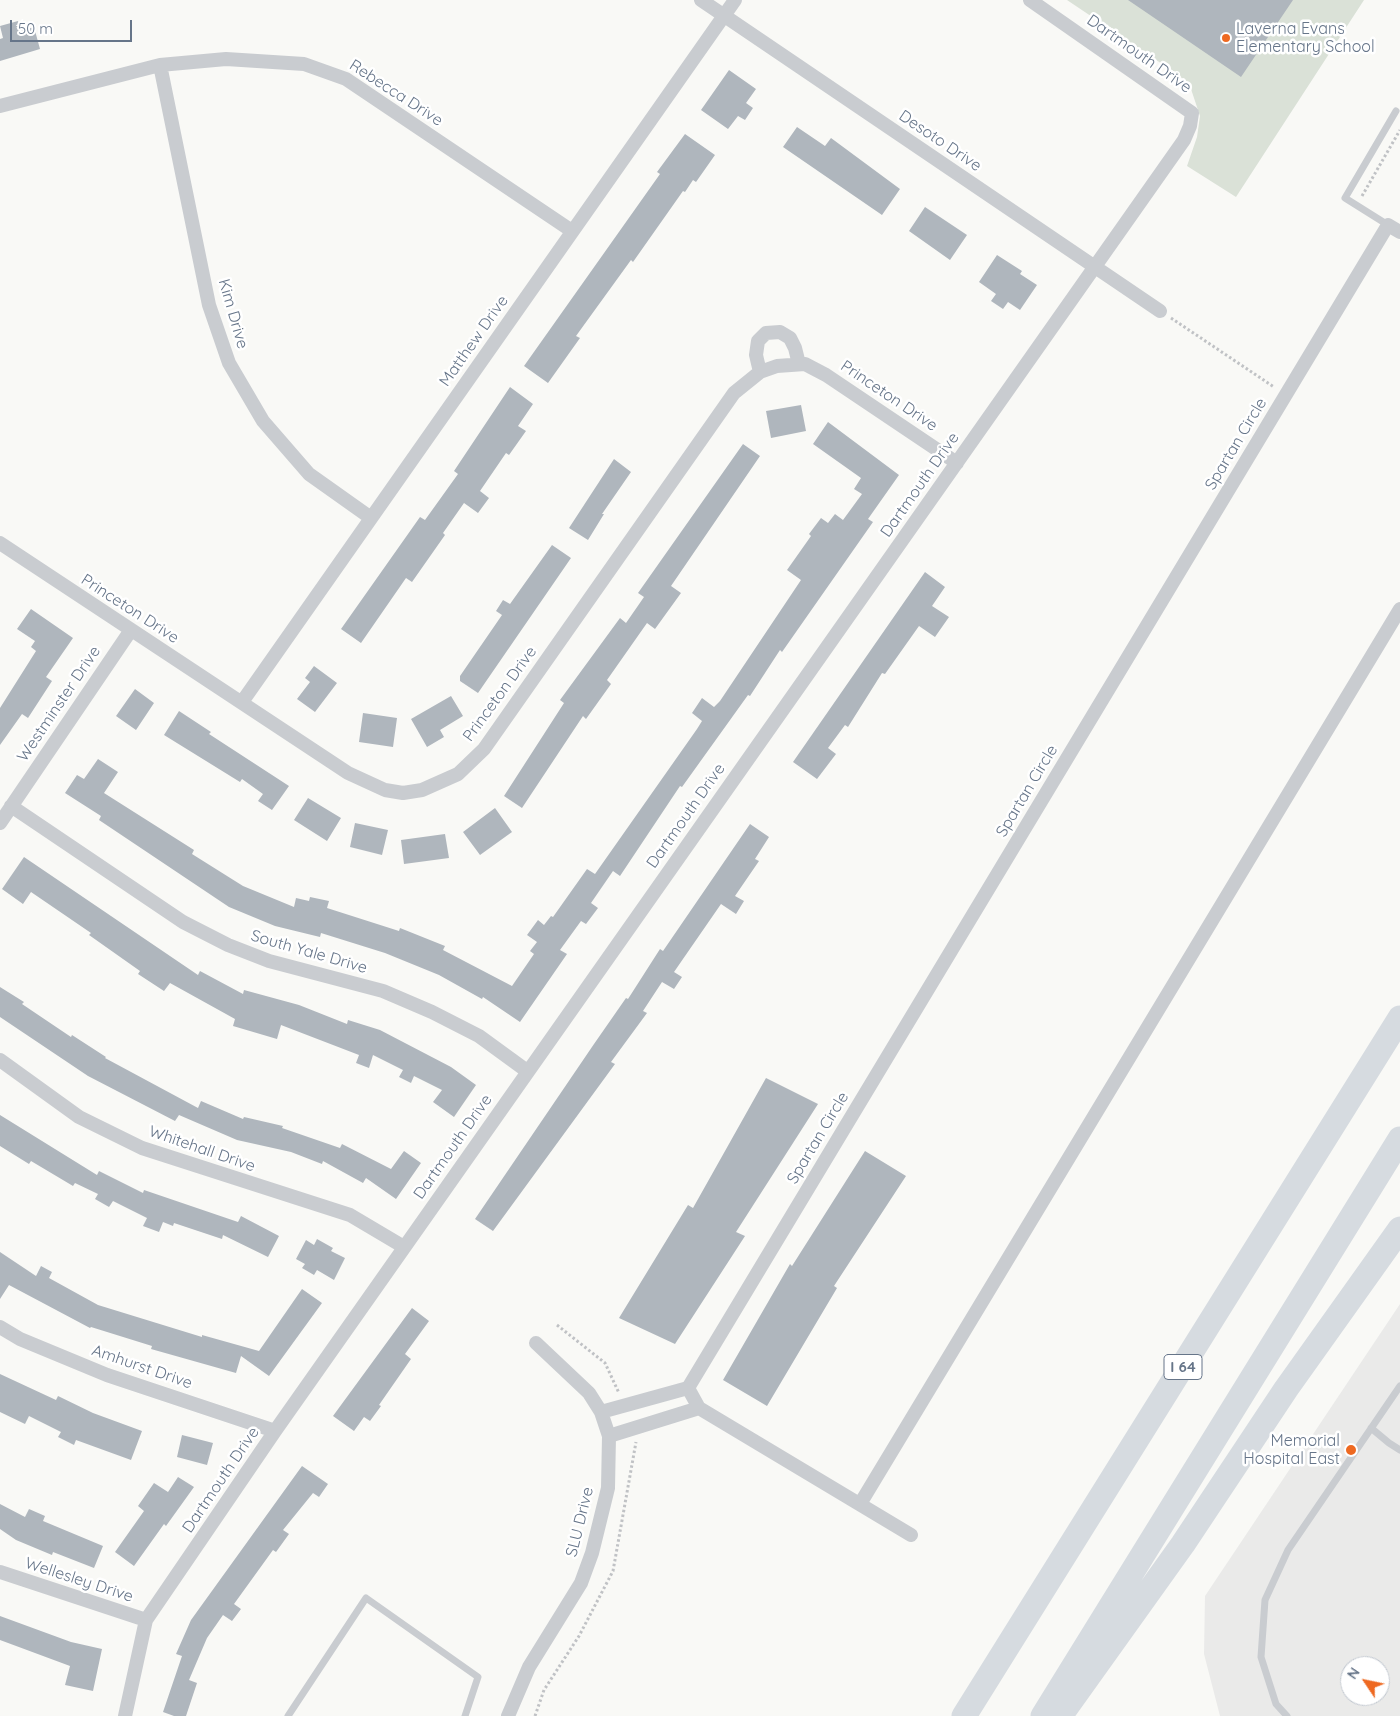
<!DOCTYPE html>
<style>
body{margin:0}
#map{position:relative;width:1400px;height:1716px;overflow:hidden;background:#f9f9f6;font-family:Quicksand,sans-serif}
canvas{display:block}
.north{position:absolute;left:1340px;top:1656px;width:50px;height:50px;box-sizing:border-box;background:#fff;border:1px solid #c2c8d0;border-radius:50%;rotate:304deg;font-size:14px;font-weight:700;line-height:20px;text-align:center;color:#667589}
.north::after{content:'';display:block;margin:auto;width:18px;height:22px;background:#ee6921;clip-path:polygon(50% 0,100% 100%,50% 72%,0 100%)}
.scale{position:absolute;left:10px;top:20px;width:122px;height:22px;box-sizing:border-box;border:2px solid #667589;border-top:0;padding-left:6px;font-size:15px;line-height:18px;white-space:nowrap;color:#667589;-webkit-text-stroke:4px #fff;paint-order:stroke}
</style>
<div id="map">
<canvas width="1400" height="1716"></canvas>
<div class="north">N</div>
<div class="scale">50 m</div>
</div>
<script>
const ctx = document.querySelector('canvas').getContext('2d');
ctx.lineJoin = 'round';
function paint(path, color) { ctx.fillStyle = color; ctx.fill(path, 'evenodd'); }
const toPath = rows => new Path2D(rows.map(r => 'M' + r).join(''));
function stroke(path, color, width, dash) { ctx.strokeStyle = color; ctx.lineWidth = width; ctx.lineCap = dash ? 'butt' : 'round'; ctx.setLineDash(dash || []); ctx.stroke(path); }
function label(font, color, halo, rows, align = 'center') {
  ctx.font = font + ' Quicksand,sans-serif'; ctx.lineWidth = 5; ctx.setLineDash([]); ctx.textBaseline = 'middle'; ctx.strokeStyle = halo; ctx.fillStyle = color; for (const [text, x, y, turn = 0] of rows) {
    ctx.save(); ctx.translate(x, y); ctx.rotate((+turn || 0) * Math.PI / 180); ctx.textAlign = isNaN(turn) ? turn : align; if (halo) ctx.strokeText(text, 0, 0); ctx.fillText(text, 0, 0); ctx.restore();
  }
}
paint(toPath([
 [1400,1304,1400,1716,1220,1716,1204,1654,1205,1596],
 [1350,1666,1380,1666,1380,1696,1350,1696]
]), '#eaeae9');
paint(toPath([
 [1067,0,1364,0,1236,197,1187,166,1197,137,1200,116,1191,89,1180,76]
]), '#dae1d7');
paint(toPath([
 [1128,0,1293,0,1241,77],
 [18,21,21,31,34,27,40,49,0,61,0,39,3,38,0,26],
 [729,70,756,89,746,103,753,108,745,120,738,116,728,129,701,110],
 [797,127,825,146,831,138,900,189,882,215,783,147],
 [685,134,715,155,696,182,693,180,685,192,683,191,633,262,631,260,576,336,580,338,548,383,524,366,660,174,657,172],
 [925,207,967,235,950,260,909,231],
 [997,255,1022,271,1020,274,1037,285,1020,310,1008,302,1003,309,991,301,996,294,979,282],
 [510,387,533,404,518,426,526,431,509,455,506,453,480,491,489,498,478,513,464,503,443,533,445,535,412,582,406,578,361,643,341,629,420,517,425,520,458,474,454,471],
 [801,405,806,431,771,438,766,411],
 [828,422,899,475,868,519,873,522,782,652,780,650,750,696,748,695,682,787,680,786,620,876,613,871,591,903,598,908,586,924,581,921,560,950,567,954,520,1022,483,997,482,999,439,975,385,953,321,933,320,937,275,926,229,907,99,820,101,816,65,793,77,775,84,779,98,759,118,772,104,793,194,850,192,854,243,886,294,907,296,898,309,901,310,897,329,901,327,908,399,931,400,928,445,946,443,950,512,986,534,954,530,951,537,942,527,935,538,920,544,925,551,916,553,917,587,869,595,874,697,729,702,721,692,713,702,698,714,707,720,701,801,580,787,570,811,536,809,534,821,518,828,523,835,514,843,520,862,494,854,489,861,478,813,444],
 [743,444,760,456,671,586,681,593,655,629,647,623,607,680,611,684,586,719,583,716,522,808,504,796,564,703,560,700,620,618,626,623,644,597,638,593],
 [614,459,631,472,602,514,604,514,588,540,569,528],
 [552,545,571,558,478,693,460,681,460,676,502,615,496,611,503,600,510,604],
 [925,572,945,587,932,606,949,617,935,637,919,626,885,674,882,673,848,727,845,725,828,748,836,754,817,779,793,762],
 [31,609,73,638,46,677,52,681,28,718,22,714,0,745,0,708,36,651,31,647,35,641,17,629],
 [314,666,337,683,315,712,297,699,310,682,305,678],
 [135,689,154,703,136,730,116,716],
 [451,696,463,716,440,730,444,737,427,747,411,719],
 [179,711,211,732,209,734,289,786,272,810,258,801,263,794,242,779,240,782,164,735],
 [363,713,397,718,393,747,359,742],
 [308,798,341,818,327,841,294,820],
 [495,808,512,832,480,855,463,832],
 [355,823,388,830,382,855,350,847],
 [750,824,769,837,755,859,759,861,735,896,744,901,736,914,721,904,674,972,682,977,674,989,662,982,643,1011,647,1013,611,1062,615,1064,493,1231,475,1219,594,1044,626,998,628,999,660,949,663,951],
 [445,834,449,858,404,864,401,840],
 [24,857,198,975,200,971,243,994,244,990,299,1005,347,1024,348,1020,380,1030,451,1067,476,1085,454,1117,433,1102,442,1090,414,1076,411,1083,399,1077,403,1070,373,1055,369,1068,356,1063,359,1055,281,1025,277,1039,233,1026,235,1019,170,983,164,991,138,974,140,971,89,935,91,933,31,892,23,904,2,889],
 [0,987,24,1002,22,1004,71,1037,72,1035,106,1057,105,1058,198,1108,201,1101,243,1119,244,1117,283,1126,282,1128,340,1148,342,1144,391,1169,404,1151,421,1163,396,1199,366,1178,363,1183,323,1161,322,1164,291,1152,237,1140,179,1115,175,1121,88,1076,0,1017],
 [766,1078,818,1104,736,1232,745,1236,675,1344,619,1318,688,1205,693,1208],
 [0,1115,97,1175,99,1171,143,1193,144,1190,238,1222,241,1216,279,1236,268,1257,223,1235,222,1239,174,1223,173,1226,163,1222,159,1232,143,1226,147,1218,113,1201,109,1207,95,1199,98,1194,75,1183,73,1186,31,1161,29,1164,0,1146],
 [865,1151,906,1176,834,1286,837,1288,767,1406,723,1380,790,1264,792,1266],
 [317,1239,333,1248,331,1251,345,1258,334,1280,317,1270,314,1275,302,1268,305,1264,296,1259,306,1240,314,1245],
 [0,1252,36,1276,41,1266,52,1272,49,1278,98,1305,202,1337,202,1335,259,1351,302,1289,322,1303,269,1376,241,1356,236,1373,151,1349,152,1346,91,1327,90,1328,9,1285,0,1299],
 [412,1308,429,1321,405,1354,411,1359,379,1405,381,1406,370,1421,364,1417,354,1431,333,1416],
 [0,1374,56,1400,58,1396,93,1413,142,1431,131,1460,76,1440,74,1445,58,1437,61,1432,29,1416,25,1424,0,1412],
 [182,1435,213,1443,207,1465,177,1457],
 [302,1466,328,1484,319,1497,313,1493,283,1530,289,1534,276,1552,273,1550,234,1604,241,1609,232,1621,223,1615,207,1638,189,1680,197,1683,186,1716,174,1716,163,1712,182,1656,176,1654,191,1620],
 [178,1477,194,1487,166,1526,164,1524,134,1566,115,1552,144,1511,138,1506,154,1483,168,1492],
 [0,1504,25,1517,29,1509,45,1516,43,1521,103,1546,94,1568,53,1552,52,1555,16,1540,0,1529],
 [0,1616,71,1642,102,1649,93,1691,65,1685,70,1666,0,1640]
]), '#afb6bd');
stroke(toPath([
 [1362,196,1400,130],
 [1171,318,1274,387],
 [557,1325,605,1363,619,1393],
 [535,1716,544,1690,579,1636,613,1571,636,1442]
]), '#c0c2c5', 3, [2.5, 2.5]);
stroke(toPath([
 [1388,225,1345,198,1396,111],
 [1371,1428,1389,1443,1400,1450],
 [288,1716,366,1598,478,1677,465,1716],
 [1287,1716,1276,1704,1261,1657,1265,1600,1288,1550,1400,1386]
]), '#c9ccd0', 7);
stroke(toPath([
 [701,0,1160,311],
 [160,65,209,305,229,363,263,421,309,474,371,518],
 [0,106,160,65,226,59,304,64,346,79,572,231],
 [760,372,756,355,758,341,766,333,780,332,790,338,795,348,799,364],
 [0,543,348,773,385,790,403,793,422,790,458,774,484,749,734,393,760,372,777,366,805,364,826,375,957,463],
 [242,702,735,0],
 [11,806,183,922,228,945,269,961,383,991,432,1012,479,1036,527,1071],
 [0,823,131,630],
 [0,1060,79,1117,142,1148,350,1215,404,1247],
 [0,1327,20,1339,107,1375,275,1431],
 [688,1388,699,1408,911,1535],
 [601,1412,688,1388,1388,225,1400,232],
 [609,1436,699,1408],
 [860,1504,1400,609],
 [0,1572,146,1620],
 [125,1716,146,1620,275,1431,1184,140,1190,126,1192,113,1030,0],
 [508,1716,529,1667,581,1583,592,1553,608,1488,609,1436,601,1412,589,1393,536,1343]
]), '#c9ccd0', 14);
stroke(toPath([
 [964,1716,1400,1018],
 [1043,1716,1400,1139],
 [1060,1716,1183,1544,1286,1389,1400,1229]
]), '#d6dbe0', 25);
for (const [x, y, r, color] of [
 [1226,38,5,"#ee6921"],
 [1351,1450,6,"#ee6921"]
]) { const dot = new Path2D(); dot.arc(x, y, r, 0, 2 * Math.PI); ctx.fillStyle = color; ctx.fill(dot); stroke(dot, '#fff', 2); }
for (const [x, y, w] of [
 [1183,1367,38]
]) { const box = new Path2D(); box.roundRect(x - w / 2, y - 12.5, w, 25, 4); ctx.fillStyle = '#fff'; ctx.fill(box); stroke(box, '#667589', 1); }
label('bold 15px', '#667589', null, [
 ["I 64",1183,1367]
]);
label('16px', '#667589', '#fff', [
 ["Laverna Evans",1236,29],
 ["Elementary School",1236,47],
 ["Memorial",1340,1441,"right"],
 ["Hospital East",1340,1459,"right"]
], 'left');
label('16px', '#667589', '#fff', [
 ["Dartmouth Drive",1139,54,35],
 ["Rebecca Drive",396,93,33],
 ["Desoto Drive",940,141,34],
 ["Kim Drive",233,314,74],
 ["Matthew Drive",474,341,-55],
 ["Princeton Drive",889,396,34],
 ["Spartan Circle",1236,444,-59],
 ["Dartmouth Drive",920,485,-55],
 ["Princeton Drive",130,609,33],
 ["Princeton Drive",500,694,-54],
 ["Westminster Drive",59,704,-56],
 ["Spartan Circle",1027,791,-59],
 ["Dartmouth Drive",686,816,-55],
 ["South Yale Drive",309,952,16],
 ["Spartan Circle",818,1138,-59],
 ["Dartmouth Drive",453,1147,-55],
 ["Whitehall Drive",202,1149,19],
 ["Amhurst Drive",142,1367,19],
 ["Dartmouth Drive",221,1480,-56],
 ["SLU Drive",580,1522,-76],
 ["Wellesley Drive",79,1580,18]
]);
</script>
